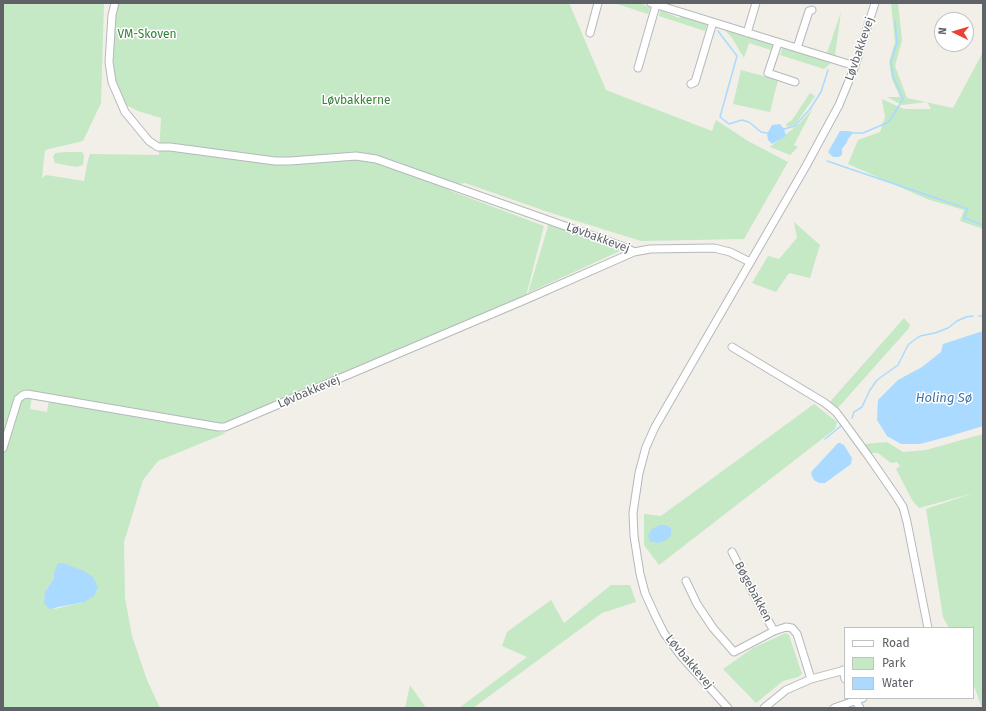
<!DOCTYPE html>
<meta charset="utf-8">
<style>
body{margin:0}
#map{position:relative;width:986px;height:711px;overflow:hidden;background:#f1efe8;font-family:"Fira Sans",sans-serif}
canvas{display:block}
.frame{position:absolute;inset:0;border:4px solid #5f6368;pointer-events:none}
.legend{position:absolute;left:844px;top:627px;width:130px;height:72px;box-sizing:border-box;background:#fff;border:1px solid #bfc1c3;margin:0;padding:5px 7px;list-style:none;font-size:12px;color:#5f6368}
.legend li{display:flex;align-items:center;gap:8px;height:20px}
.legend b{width:20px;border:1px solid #bfc1c3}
.north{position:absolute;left:934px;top:12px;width:40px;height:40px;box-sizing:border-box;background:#fff;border:1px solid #bfc1c3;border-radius:50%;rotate:275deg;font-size:11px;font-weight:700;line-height:16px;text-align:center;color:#5f6368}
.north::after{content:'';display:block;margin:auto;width:14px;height:18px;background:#ea4335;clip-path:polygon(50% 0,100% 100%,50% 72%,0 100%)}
</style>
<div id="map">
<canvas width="986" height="711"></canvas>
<div class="frame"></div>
<ul class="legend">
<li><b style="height:5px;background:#fff"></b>Road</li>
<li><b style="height:11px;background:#c5e8c5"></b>Park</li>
<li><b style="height:11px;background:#aadaff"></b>Water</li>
</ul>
<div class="north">N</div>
</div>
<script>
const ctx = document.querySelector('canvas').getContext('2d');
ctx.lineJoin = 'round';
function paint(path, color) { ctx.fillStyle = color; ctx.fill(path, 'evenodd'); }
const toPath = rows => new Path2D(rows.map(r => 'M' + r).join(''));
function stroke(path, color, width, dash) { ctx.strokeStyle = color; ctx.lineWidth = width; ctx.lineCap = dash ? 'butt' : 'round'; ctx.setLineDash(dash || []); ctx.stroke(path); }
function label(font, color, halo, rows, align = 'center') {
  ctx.font = font + ' "Fira Sans",sans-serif'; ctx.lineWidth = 3; ctx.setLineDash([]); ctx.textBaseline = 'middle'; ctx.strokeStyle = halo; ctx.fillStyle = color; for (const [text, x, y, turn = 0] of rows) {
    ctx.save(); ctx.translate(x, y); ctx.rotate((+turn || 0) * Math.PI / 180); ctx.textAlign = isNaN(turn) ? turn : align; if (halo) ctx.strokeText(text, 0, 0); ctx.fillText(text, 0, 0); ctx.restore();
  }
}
paint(toPath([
 [3,3,104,3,101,103,83,141,45,150,42,178,46,175,84,181,88,160,90,154,159,155,161,118,138,111,126,105,115,82,113,58,116,15,119,3,569,3,606,90,712,131,716,120,748,141,788,162,744,239,641,241,548,212,465,183,443,186,451,191,544,226,526,296,227,423,218,424,177,422,226,433,158,461,143,480,124,542,125,598,132,636,147,680,160,708,3,708],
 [32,396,49,399,47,412,30,409],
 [54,578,84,602,55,609,45,592],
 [614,3,639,3,650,7,648,14],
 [891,3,898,3,902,40,895,66,907,98,953,108,983,52,983,229,960,221,964,210,927,199,848,164,858,140,880,132,885,117,882,99,904,109,931,109,927,102,902,105,887,97,900,97,892,79,889,62,895,42],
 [660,10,679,18,680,16,707,24,705,31,659,16],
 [841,12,835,55,827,53],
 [724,29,773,45,771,50,749,43,744,58,732,38],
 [783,46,832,62,824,69,780,55],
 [741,70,778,80,770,112,733,104],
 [810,93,815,96,795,125,787,127,786,124,792,120],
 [813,108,794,145,798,147,790,155,770,147,800,123],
 [66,152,82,152,84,155,83,165,76,167,55,163,53,157,55,153],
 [794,222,820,245,810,278,789,273,776,292,752,283,768,256,779,259,797,238],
 [549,223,620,251,528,293],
 [904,318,910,325,909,328,836,410,829,403],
 [814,404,837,422,835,429,659,565,644,545,644,514,661,516],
 [983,434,983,708,982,708,973,683,973,628,949,628,943,617,926,509,974,493,919,508,912,500,896,469,900,466,897,462,891,463,878,453,870,453,864,444,887,442,903,452,926,450],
 [611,585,630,585,636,602,602,613,473,708,459,708,527,657,502,646,507,632,551,600,564,623],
 [786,633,789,635,802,674,798,677,783,681,756,703,723,669,753,648],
 [410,685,426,708,405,708]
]), '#c5e8c5');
paint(toPath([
 [780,124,784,129,786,136,772,144,768,140,767,134,772,125],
 [840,131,848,131,853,132,853,133,848,139,847,142,842,149,842,155,838,157,833,157,828,152],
 [983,331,983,426,950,436,920,444,901,444,887,436,877,420,878,400,898,380,922,367,941,352,943,344],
 [838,443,840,443,844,445,852,458,851,464,825,483,819,483,814,480,811,474,812,471],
 [659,525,666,525,671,528,671,535,667,540,658,543,650,541,648,536,651,530],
 [58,563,63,563,68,565,84,571,93,577,98,587,94,596,84,602,49,609,44,603,45,592,54,578,54,573]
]), '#aadaff');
stroke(toPath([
 [718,31,737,56,720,117,729,124,742,120,749,122,761,132,767,133],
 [784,129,795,126,810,109,821,92,828,70],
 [853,133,863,133,889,122,903,99,893,76,891,62,897,43,895,21],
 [827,161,968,209,964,218,983,225],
 [979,316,983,316],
 [852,418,854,412,862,407,870,390,877,380,898,365,908,345,913,341,920,336,935,333,948,328,957,321,966,317,973,316],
 [825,439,841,426]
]), '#aadaff', 1.5);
const minor = toPath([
 [115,3,112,15,109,62,112,82,125,112,149,141,158,147,170,147,275,161,290,161,356,156,376,159,627,248,634,252],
 [651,3,855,66],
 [590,33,598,3],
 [747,33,756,3],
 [778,43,768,73,795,82],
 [797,48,809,11,812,10],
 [638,68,656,5],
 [691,84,695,82,713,22],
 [732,347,825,403,836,412,845,424,869,457,896,496,903,507,907,522,928,628],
 [3,448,18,399,23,395,27,394,219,427,225,427,527,299,634,252,650,249,714,248,730,252,750,262],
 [732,552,755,597,774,631],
 [686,581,697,604,713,628,734,652,774,631,786,627,792,628,797,634,811,679],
 [843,670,845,679],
 [854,698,860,708],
 [728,708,681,656,664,633,655,615,645,593,640,574,634,536,633,513,639,473,646,447,655,427,806,166,839,105,855,66,875,3],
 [764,708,786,690,811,679,845,670],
 [834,708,863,698]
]);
stroke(minor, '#b5b8bc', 9);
stroke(minor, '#fff', 7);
label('12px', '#348238', '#fff', [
 ["VM-Skoven",147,35],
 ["Løvbakkerne",356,101]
]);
label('12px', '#5f6368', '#fff', [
 ["Løvbakkevej",860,49,-71],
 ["Løvbakkevej",598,238,20],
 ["Løvbakkevej",309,392,-23],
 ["Bøgebakken",753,592,62],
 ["Løvbakkevej",689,662,50]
]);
label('italic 13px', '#4174aa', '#fff', [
 ["Holing Sø",944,398]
]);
</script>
